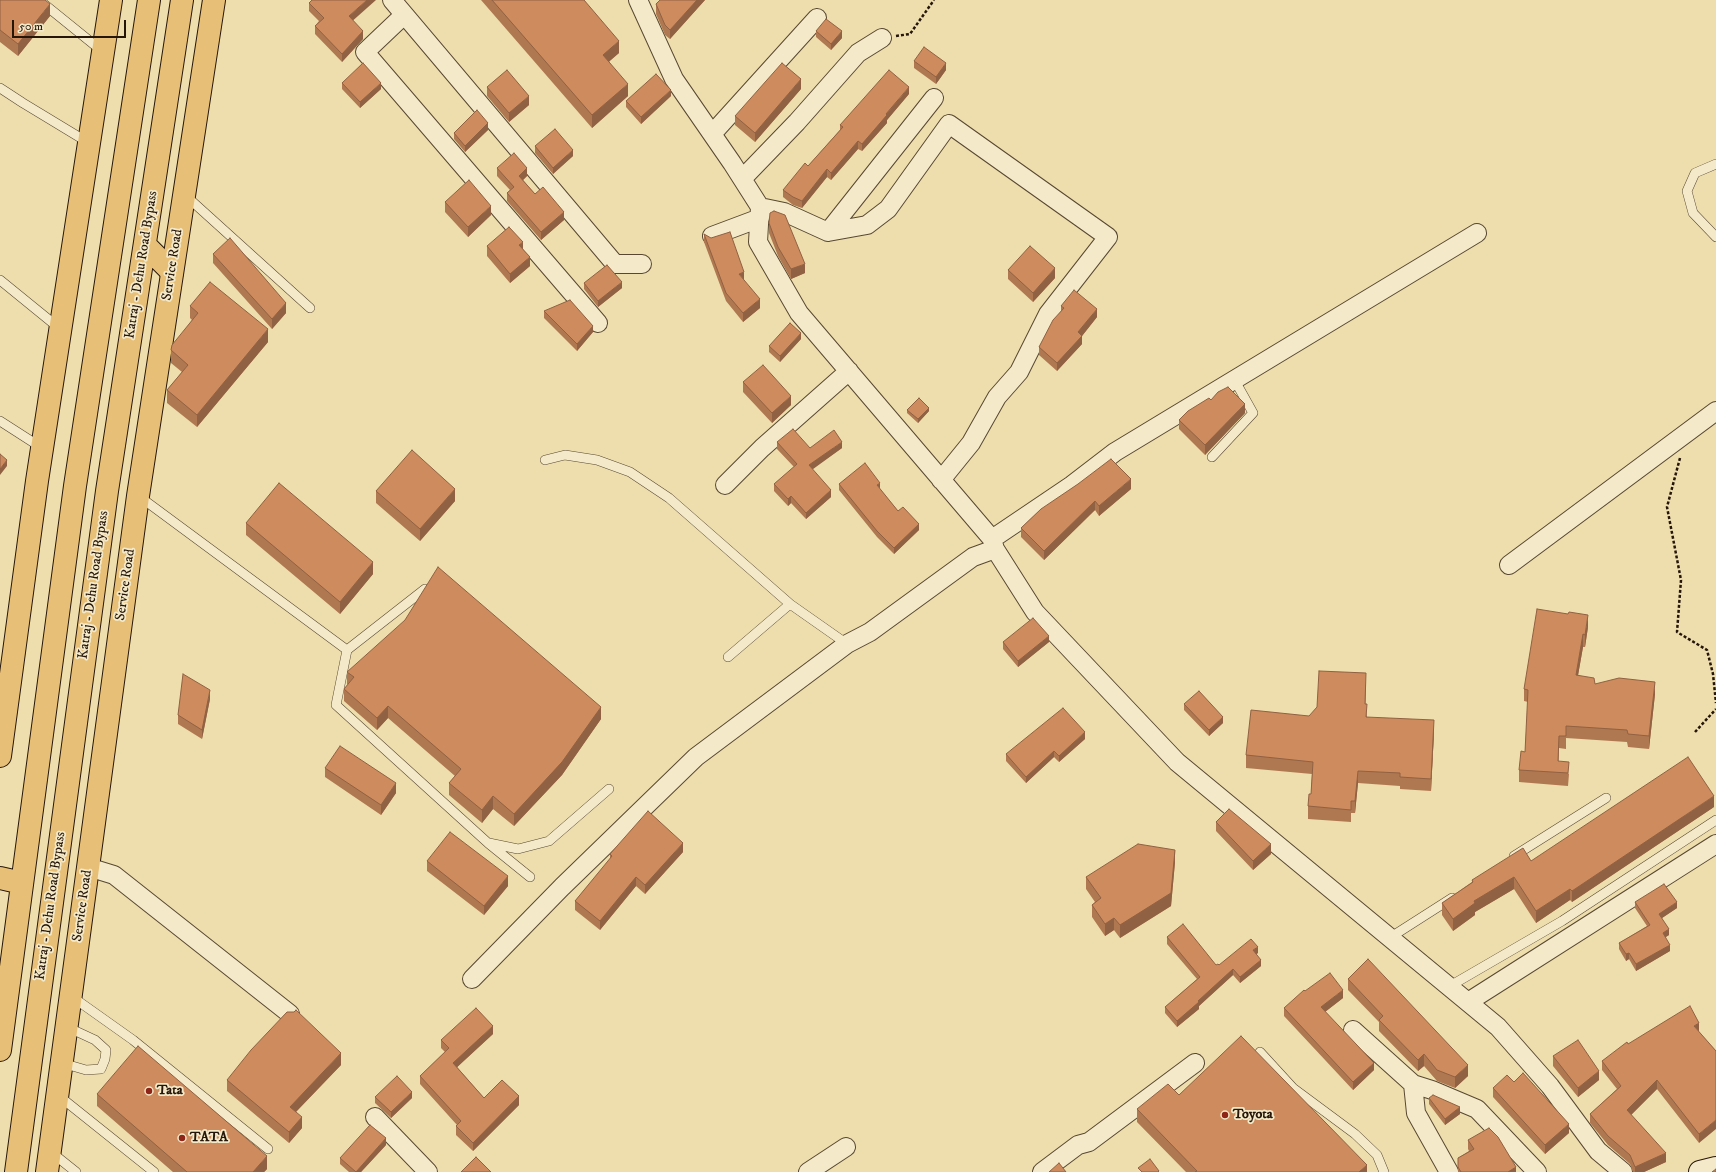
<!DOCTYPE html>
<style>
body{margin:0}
#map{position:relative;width:1716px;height:1172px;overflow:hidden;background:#eedead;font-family:"IM FELL DW Pica",serif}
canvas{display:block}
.scale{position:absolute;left:12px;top:20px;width:114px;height:18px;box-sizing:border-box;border:2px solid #261609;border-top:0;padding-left:5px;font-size:12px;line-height:14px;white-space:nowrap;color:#261609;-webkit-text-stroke:3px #f4eaca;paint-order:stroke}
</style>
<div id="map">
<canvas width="1716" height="1172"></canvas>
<div class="scale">50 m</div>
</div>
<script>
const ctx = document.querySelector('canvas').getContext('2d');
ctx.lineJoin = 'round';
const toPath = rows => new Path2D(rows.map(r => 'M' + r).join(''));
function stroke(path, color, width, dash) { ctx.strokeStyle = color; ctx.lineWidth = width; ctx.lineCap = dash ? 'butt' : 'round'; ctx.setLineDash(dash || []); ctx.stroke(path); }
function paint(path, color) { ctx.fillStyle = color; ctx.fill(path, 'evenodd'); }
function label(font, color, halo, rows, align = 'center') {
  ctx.font = font + ' "IM FELL DW Pica",serif'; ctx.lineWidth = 3.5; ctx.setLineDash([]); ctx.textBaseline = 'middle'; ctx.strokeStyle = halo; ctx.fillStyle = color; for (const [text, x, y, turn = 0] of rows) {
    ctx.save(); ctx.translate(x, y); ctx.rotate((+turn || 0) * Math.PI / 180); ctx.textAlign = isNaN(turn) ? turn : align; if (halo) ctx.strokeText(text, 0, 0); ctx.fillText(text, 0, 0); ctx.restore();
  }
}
const lane = toPath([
 [39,0,102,51],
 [0,88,23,103,89,143],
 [1716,164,1695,173,1687,191,1693,213,1716,237],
 [185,195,310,308],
 [0,280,59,328],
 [0,421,42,448],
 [1212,457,1253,413,1234,379],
 [545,460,565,455,597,460,630,472,669,498,790,604],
 [140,497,347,650,425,589],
 [347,650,336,705,488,843,530,877],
 [728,657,790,604,847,644],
 [489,843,518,849,549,841,609,789],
 [1514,856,1606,798],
 [1391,937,1452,898],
 [1450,986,1562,921,1716,820],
 [71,996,133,1040,268,1149],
 [1260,1052,1293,1088,1355,1134,1377,1155,1384,1172],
 [62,1063,86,1070,101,1069,105,1059,106,1050,95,1040,67,1027],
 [59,1096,154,1172],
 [51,1152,76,1172]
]);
const street = toPath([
 [392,0,615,264,642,264],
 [638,0,674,79,732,163,760,207,758,242,799,313,992,539,995,549,1035,612,1177,762,1498,1027,1550,1086,1598,1151,1623,1172],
 [404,15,365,52,598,323],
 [712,134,817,18],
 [743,178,797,122,858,53,882,38],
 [760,207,784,212,828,232,867,225,888,209,949,124,1108,237,1048,314,1019,372,997,397,971,443,941,480],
 [828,232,934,98],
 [712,236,760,218],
 [725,485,762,448,849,371],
 [992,539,1072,485,1115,452,1477,233],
 [1509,565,1716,411],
 [88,867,114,875,290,1014],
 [472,979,562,887,696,757,847,644,870,632,973,557,995,549],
 [1468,1002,1716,844],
 [1353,1030,1413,1084,1416,1113,1449,1172],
 [1413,1084,1432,1090,1477,1109,1537,1172],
 [375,1117,428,1172],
 [808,1172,846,1147],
 [1042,1172,1078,1145,1089,1142,1195,1063]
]);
const secondary = toPath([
 [1700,1172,1716,1168]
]);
const primary = toPath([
 [0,756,37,481,111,0],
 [47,1172,138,496,214,0]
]);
const highway = toPath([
 [145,245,172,272],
 [0,878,22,883],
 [0,1050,75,486,149,0],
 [16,1172,107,491,182,0]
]);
stroke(lane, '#584832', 10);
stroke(street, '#584832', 20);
stroke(secondary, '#261609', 24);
stroke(primary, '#261609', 24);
stroke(highway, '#261609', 24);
stroke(toPath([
 [896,36,910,34,934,0],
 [1680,458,1667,507,1681,580,1677,632,1707,650,1713,674,1716,703],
 [1695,732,1716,709]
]), '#261609', 2.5, [3, 2]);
stroke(lane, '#f4eaca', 9);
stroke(street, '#f4eaca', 18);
stroke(secondary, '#f4eaca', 22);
stroke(primary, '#e7bf76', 22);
stroke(highway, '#e7bf76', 22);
paint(toPath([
 [0,0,50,16,18,56,0,42],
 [481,0,584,0,619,53,609,61,628,96,592,128],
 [705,0,670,39,665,35,656,14,656,4],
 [309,3,353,21,363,39,342,62,315,34,315,26,319,21,309,11],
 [816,31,842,38,831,50,816,37],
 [914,61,946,70,936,84,914,68],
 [342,83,381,89,360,108,342,89],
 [487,87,529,105,509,122,487,96],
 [801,89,755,142,735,125,735,116],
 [909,94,887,120,887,123,862,151,858,149,831,180,827,177,802,208,793,205,783,197,783,190,808,166,840,130,840,125],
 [671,96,641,124,626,107,626,101],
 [488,130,465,152,454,139,454,133],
 [535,146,573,156,553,174,535,153],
 [497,168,527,176,523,180,535,194,564,220,541,240,507,201,507,193,510,190,497,176],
 [445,202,491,215,468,237,445,212],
 [769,223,805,273,791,279,778,256,769,233],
 [704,234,744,280,760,308,743,322,726,301,704,242],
 [487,246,523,249,530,266,510,283,487,256],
 [213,254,286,313,272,329,213,263],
 [1008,270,1055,278,1033,302,1008,279],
 [584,283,622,288,598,307,584,289],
 [190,306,268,342,197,427,167,403,167,390,182,372,171,363,171,350,192,320,190,318],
 [1061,306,1097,317,1082,336,1082,344,1057,371,1039,355,1039,347,1061,311],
 [544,311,593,332,577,351,544,318],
 [801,339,780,362,769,352,769,346],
 [743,382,791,405,772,423,743,392],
 [1211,400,1245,413,1205,455,1179,429,1179,420],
 [907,410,929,411,918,423,907,413],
 [777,442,810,448,842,448,812,469,831,497,806,519,791,503,788,506,774,491,774,484,794,467,777,449],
 [839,484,880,489,898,511,919,530,894,554,877,537,839,490],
 [1131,489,1099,516,1095,510,1044,560,1021,537,1021,528,1041,509],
 [376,491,455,501,420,541,376,503],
 [246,523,373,574,340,614,246,535],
 [1588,627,1585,647,1583,647,1578,675,1595,684,1655,694,1649,749,1628,747,1627,742,1566,738,1566,749,1559,748,1558,761,1569,774,1568,786,1519,782,1519,770,1525,752,1528,702,1524,701,1524,689],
 [1003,642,1049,642,1018,667,1003,649],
 [347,672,601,719,562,775,514,826,493,809,482,823,449,795,449,783,455,776,388,718,377,730,344,701,344,689,348,684,347,684],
 [1366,685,1365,704,1367,717,1434,732,1431,791,1400,789,1400,786,1358,783,1355,813,1351,813,1351,822,1308,819,1308,806,1311,794,1312,774,1246,768,1246,755,1309,716],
 [210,699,202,739,178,724,178,715],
 [1184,704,1223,723,1209,736,1184,710],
 [1085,739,1059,762,1054,757,1026,783,1006,761,1006,754],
 [325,768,396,793,381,815,325,777],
 [1714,807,1572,902,1570,900,1536,923,1514,889,1475,912,1475,915,1453,931,1442,915,1442,903,1472,882,1472,880,1531,861],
 [1216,822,1271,854,1253,870,1216,831],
 [683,852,645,894,636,886,600,930,575,910,575,901,610,859,610,854],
 [427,861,508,886,484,915,427,871],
 [1175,862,1171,906,1120,938,1114,930,1105,936,1092,917,1092,905,1095,902,1086,889,1086,877],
 [1635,902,1677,908,1662,918,1669,935,1665,937,1670,951,1636,971,1629,959,1626,961,1619,949,1619,943,1647,926,1635,908],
 [1167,937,1216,965,1219,965,1258,953,1256,954,1261,966,1240,983,1233,975,1199,1006,1199,1009,1177,1027,1165,1013,1165,1007,1197,979,1167,944],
 [1348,979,1468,1076,1455,1088,1437,1081,1424,1066,1418,1071,1379,1031,1379,1022,1348,990],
 [1305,991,1343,998,1325,1012,1374,1070,1353,1090,1284,1016,1284,1008],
 [1699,1032,1716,1051,1699,1143,1657,1089,1631,1115,1666,1162,1644,1172,1633,1172,1630,1164,1608,1145,1590,1123,1590,1114,1617,1089,1602,1070,1602,1061,1628,1044],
 [493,1034,457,1067,484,1098,519,1105,473,1151,456,1135,456,1126,457,1125,420,1084,420,1076,445,1052,441,1048,441,1040],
 [1553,1056,1599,1080,1578,1097,1553,1066],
 [341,1065,296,1112,302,1128,289,1143,227,1091,227,1080],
 [1514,1082,1569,1133,1545,1154,1493,1097,1493,1088],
 [97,1094,267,1169,264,1172,173,1172,97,1106],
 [1179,1095,1367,1172,1186,1172,1137,1122,1137,1109],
 [375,1097,412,1098,391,1118,375,1103],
 [1429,1098,1460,1114,1445,1125,1429,1104],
 [1468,1140,1516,1172,1458,1172,1458,1158,1469,1151,1468,1149],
 [386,1145,361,1172,349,1172,340,1164,340,1158]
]), '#b07851');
paint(toPath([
 [367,0,376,0,349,24,349,16],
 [697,0,705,0,670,39,670,30],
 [50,4,50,16,18,56,18,44],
 [363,31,363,39,342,62,342,54],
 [842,31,842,38,831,50,831,44],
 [619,41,619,53,603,67,603,55],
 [946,63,946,70,936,84,936,77],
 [801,79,801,89,755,142,755,133],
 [381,83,381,89,360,108,360,102],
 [628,84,628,96,592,128,592,115],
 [909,87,909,94,887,120,887,123,862,151,862,144],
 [671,90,671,96,641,124,641,117],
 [529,96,529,105,509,122,509,113],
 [488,123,488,130,465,152,465,146],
 [858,141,858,149,831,180,831,173],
 [573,150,573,156,553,174,553,168],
 [527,168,527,176,519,184,519,176],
 [827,169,827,177,802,208,802,201],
 [491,206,491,215,468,237,468,227],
 [564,212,564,220,541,240,541,232],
 [523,242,523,252,519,245],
 [530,257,530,266,510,283,510,274],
 [805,264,805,273,791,279,791,269],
 [1055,268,1055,278,1033,302,1033,293],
 [744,272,744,280,739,274],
 [622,282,622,288,598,307,598,301],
 [760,299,760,308,743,322,743,313],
 [286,303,286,313,272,329,272,319],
 [1097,309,1097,317,1082,336,1082,344,1057,371,1057,363,1078,332],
 [593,326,593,332,577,351,577,344],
 [268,329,268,342,197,427,197,415],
 [801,333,801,339,780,362,780,356],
 [791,396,791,405,772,423,772,413],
 [1245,404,1245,413,1205,455,1205,445],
 [929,408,929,411,918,423,918,419],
 [842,442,842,448,809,472,809,465],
 [7,460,7,466,0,475,0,469],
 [1131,479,1131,489,1099,516,1099,506],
 [880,483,880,489,877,485],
 [455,489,455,501,420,541,420,529],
 [831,490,831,497,806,519,806,513],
 [791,496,791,503,788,506,788,499],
 [1095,501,1095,510,1044,560,1044,551],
 [919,524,919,530,894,554,894,548],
 [373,562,373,574,340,614,340,602],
 [1588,615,1588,627,1585,647,1585,635],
 [1583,634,1583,647,1576,687,1576,675],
 [1049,636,1049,642,1018,667,1018,661],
 [1366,673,1366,685,1365,716,1365,704],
 [1655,682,1655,694,1649,749,1649,736],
 [210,690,210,699,202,739,202,730],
 [388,706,388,718,377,730,377,718],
 [601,707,601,719,562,775,514,826,514,814],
 [1223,717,1223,723,1209,736,1209,730],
 [1434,720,1434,732,1431,791,1431,779],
 [1085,732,1085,739,1059,762,1059,756],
 [1559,736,1559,748,1558,773,1558,761],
 [1054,751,1054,757,1026,783,1026,777],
 [1358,771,1358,783,1355,813,1355,801],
 [396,783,396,793,381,815,381,805],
 [493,796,493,809,482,823,482,810],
 [1714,796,1714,807,1572,902,1572,891],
 [683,843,683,852,645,894,645,885],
 [1271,844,1271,854,1253,870,1253,861],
 [1175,850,1175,862,1171,906,1120,938,1120,925],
 [508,876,508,886,484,915,484,906],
 [636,877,636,886,600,930,600,921],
 [1514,877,1514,889,1475,912,1475,915,1453,931,1453,919,1474,901],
 [1570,889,1570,900,1536,923,1536,911],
 [1677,902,1677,908,1659,920,1659,914],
 [1114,918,1114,930,1105,936,1105,924],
 [1669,929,1669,935,1663,939,1663,933],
 [1670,945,1670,951,1636,971,1636,964],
 [1258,947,1258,953,1253,957,1253,950],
 [1629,953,1629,959,1626,961,1626,954],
 [1261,960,1261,966,1240,983,1240,977],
 [1233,969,1233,975,1199,1006,1199,1009,1177,1027,1177,1021,1198,1001],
 [1343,990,1343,998,1321,1015,1321,1007],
 [1699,1023,1699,1032,1694,1026],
 [493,1026,493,1034,453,1071,453,1063],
 [341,1053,341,1065,290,1118,290,1107],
 [1424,1054,1424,1066,1418,1071,1418,1060],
 [1374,1063,1374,1070,1353,1090,1353,1082],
 [1468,1065,1468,1076,1455,1088,1455,1077],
 [1599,1071,1599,1080,1578,1097,1578,1088],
 [1657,1080,1657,1089,1627,1119,1627,1110],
 [412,1092,412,1098,391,1118,391,1112],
 [519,1096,519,1105,473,1151,473,1143],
 [1460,1107,1460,1114,1445,1125,1445,1119],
 [302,1117,302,1128,289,1143,289,1132],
 [1716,1120,1716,1129,1699,1143,1699,1134],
 [1569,1124,1569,1133,1545,1154,1545,1145],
 [386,1138,386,1145,361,1172,356,1172],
 [1666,1153,1666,1162,1644,1172,1635,1172,1635,1167],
 [267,1156,267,1169,264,1172,253,1172],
 [1367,1165,1367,1172,1359,1172],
 [1516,1167,1516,1172,1508,1172]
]), '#906142');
const building = toPath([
 [0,0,45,0,50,4,18,44,0,30,0,0],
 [312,0,367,0,349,16,363,31,342,54,315,26,324,18,309,3,312,0],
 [492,0,584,0,619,41,603,55,628,84,592,115,492,0],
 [660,0,697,0,670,30,665,25,656,4,660,0],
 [826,19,842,31,831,44,816,31,826,19],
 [924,47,946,63,936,77,914,61,924,47],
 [363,63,381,83,360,102,342,83,363,63],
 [782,63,801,79,755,133,735,116,782,63],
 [507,70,529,96,509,113,487,87,507,70],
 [889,70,909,87,886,114,887,115,862,144,858,141,831,173,827,169,802,201,793,197,783,190,805,163,808,166,843,127,840,125,889,70],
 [656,74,671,90,641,117,626,101,656,74],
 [477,110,488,123,465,146,454,133,477,110],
 [555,129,573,150,553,168,535,146,555,129],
 [514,153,527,168,519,176,535,194,543,187,564,212,541,232,507,193,514,187,497,168,514,153],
 [469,180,491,206,468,227,445,202,469,180],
 [774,211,785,215,805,264,791,269,778,247,769,223,770,213,774,211],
 [509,227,523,242,519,245,530,257,510,274,487,246,509,227],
 [730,232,744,272,739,274,760,299,743,313,726,293,704,234,711,238,730,232],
 [230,238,286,303,272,319,213,254,230,238],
 [1030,246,1055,268,1033,293,1008,270,1030,246],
 [607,265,622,282,598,301,584,283,607,265],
 [210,282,268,329,197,415,167,390,188,365,171,350,172,345,198,313,190,306,210,282],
 [1074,290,1097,309,1078,332,1082,336,1057,363,1039,347,1053,320,1064,308,1061,306,1074,290],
 [570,300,593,326,577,344,544,311,570,300],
 [790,323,801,333,780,356,769,346,790,323],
 [763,365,791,396,772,413,743,382,763,365],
 [1228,387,1245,404,1205,445,1179,420,1188,411,1209,398,1211,400,1218,392,1228,387],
 [919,398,929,408,918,419,907,410,919,398],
 [793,429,810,448,834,430,842,442,809,465,831,490,806,513,791,496,788,499,774,484,797,464,777,442,793,429],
 [412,450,455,489,420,529,376,491,412,450],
 [0,454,7,460,0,469,0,454],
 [1111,459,1131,479,1099,506,1095,501,1044,551,1021,528,1041,509,1078,484,1111,459],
 [865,463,880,483,877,485,898,511,903,507,919,524,894,548,877,531,839,484,865,463],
 [279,483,373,562,340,602,246,523,279,483],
 [438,567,601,707,562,762,514,814,493,796,482,810,449,783,461,769,388,706,377,718,344,689,354,677,347,672,405,620,438,567],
 [1537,609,1568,614,1569,612,1588,615,1585,635,1583,634,1576,675,1594,678,1595,684,1619,678,1655,682,1649,736,1628,734,1627,730,1566,726,1566,736,1559,736,1558,761,1569,762,1568,773,1519,770,1521,751,1525,752,1528,690,1524,689,1537,609],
 [1033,618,1049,636,1018,661,1003,642,1033,618],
 [1319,671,1366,673,1365,704,1367,704,1366,717,1434,720,1431,779,1400,777,1400,773,1358,771,1355,801,1351,801,1351,810,1308,806,1309,794,1311,794,1313,762,1246,755,1251,710,1309,716,1317,707,1319,671],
 [183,674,210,690,202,730,178,715,183,674],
 [1199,691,1223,717,1209,730,1184,704,1199,691],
 [1063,708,1085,732,1059,756,1054,751,1026,777,1006,754,1063,708],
 [340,746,396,783,381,805,325,768,340,746],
 [1688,757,1714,796,1572,891,1570,889,1536,911,1514,877,1474,901,1475,903,1453,919,1442,903,1473,882,1472,880,1523,848,1531,861,1688,757],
 [1229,809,1271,844,1253,861,1216,822,1229,809],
 [648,811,683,843,645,885,636,877,600,921,575,901,612,856,610,854,648,811],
 [450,832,508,876,484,906,427,861,450,832],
 [1138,844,1175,850,1171,893,1120,925,1114,918,1105,924,1092,905,1101,898,1086,877,1138,844],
 [1664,884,1677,902,1659,914,1669,929,1663,933,1670,945,1636,964,1629,953,1626,954,1619,943,1650,925,1635,902,1664,884],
 [1183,924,1216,965,1218,964,1219,965,1251,939,1258,947,1253,950,1261,960,1240,977,1233,969,1198,1001,1199,1002,1177,1021,1165,1007,1200,977,1167,937,1183,924],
 [1368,959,1468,1065,1455,1077,1437,1070,1424,1054,1418,1060,1379,1020,1383,1016,1348,979,1368,959],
 [1330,973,1343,990,1321,1007,1374,1063,1353,1082,1284,1008,1304,990,1305,991,1330,973],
 [1690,1006,1699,1023,1694,1026,1716,1051,1716,1120,1699,1134,1657,1080,1627,1110,1666,1153,1635,1167,1630,1155,1608,1136,1590,1114,1621,1086,1602,1061,1627,1042,1628,1044,1690,1006],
 [476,1008,493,1026,453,1063,484,1098,502,1080,519,1096,473,1143,456,1126,461,1121,420,1076,449,1048,441,1040,476,1008],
 [296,1010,341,1053,290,1107,302,1117,289,1132,227,1080,251,1050,287,1012,294,1012,296,1010],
 [1241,1036,1367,1165,1359,1172,1195,1172,1197,1171,1137,1109,1168,1084,1179,1095,1241,1036],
 [1578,1040,1599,1071,1578,1088,1553,1056,1578,1040],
 [138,1046,267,1156,253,1172,187,1172,97,1094,138,1046],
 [1523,1073,1569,1124,1545,1145,1493,1088,1507,1075,1514,1082,1523,1073],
 [397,1076,412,1092,391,1112,375,1097,397,1076],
 [1433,1095,1460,1107,1445,1119,1429,1098,1433,1095],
 [370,1125,386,1138,356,1172,340,1158,370,1125],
 [1489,1128,1498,1137,1516,1167,1508,1172,1461,1172,1458,1167,1458,1158,1474,1149,1468,1140,1489,1128],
 [476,1157,491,1172,461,1172,476,1157],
 [1150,1159,1159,1171,1158,1172,1142,1172,1138,1168,1150,1159],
 [1059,1163,1066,1172,1049,1172,1059,1163],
 [1716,1169,1716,1172,1712,1172,1716,1169]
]);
paint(building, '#cd8b5e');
stroke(building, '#906142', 1);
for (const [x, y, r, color] of [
 [149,1091,4,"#8f2418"],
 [1225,1115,4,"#8f2418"],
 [182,1138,4,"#8f2418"]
]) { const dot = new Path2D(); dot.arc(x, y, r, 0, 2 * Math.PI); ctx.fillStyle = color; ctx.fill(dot); stroke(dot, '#f4eaca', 1.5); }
label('14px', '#261609', '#f4eaca', [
 ["Katraj - Dehu Road Bypass",142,265,-81],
 ["Service Road",173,265,-81],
 ["Katraj - Dehu Road Bypass",94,585,-82],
 ["Service Road",126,585,-82],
 ["Katraj - Dehu Road Bypass",51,906,-82],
 ["Service Road",83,906,-82]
]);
label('bold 14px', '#261609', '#f4eaca', [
 ["Tata",157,1091],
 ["Toyota",1233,1115],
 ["TATA",190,1138]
], 'left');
</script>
